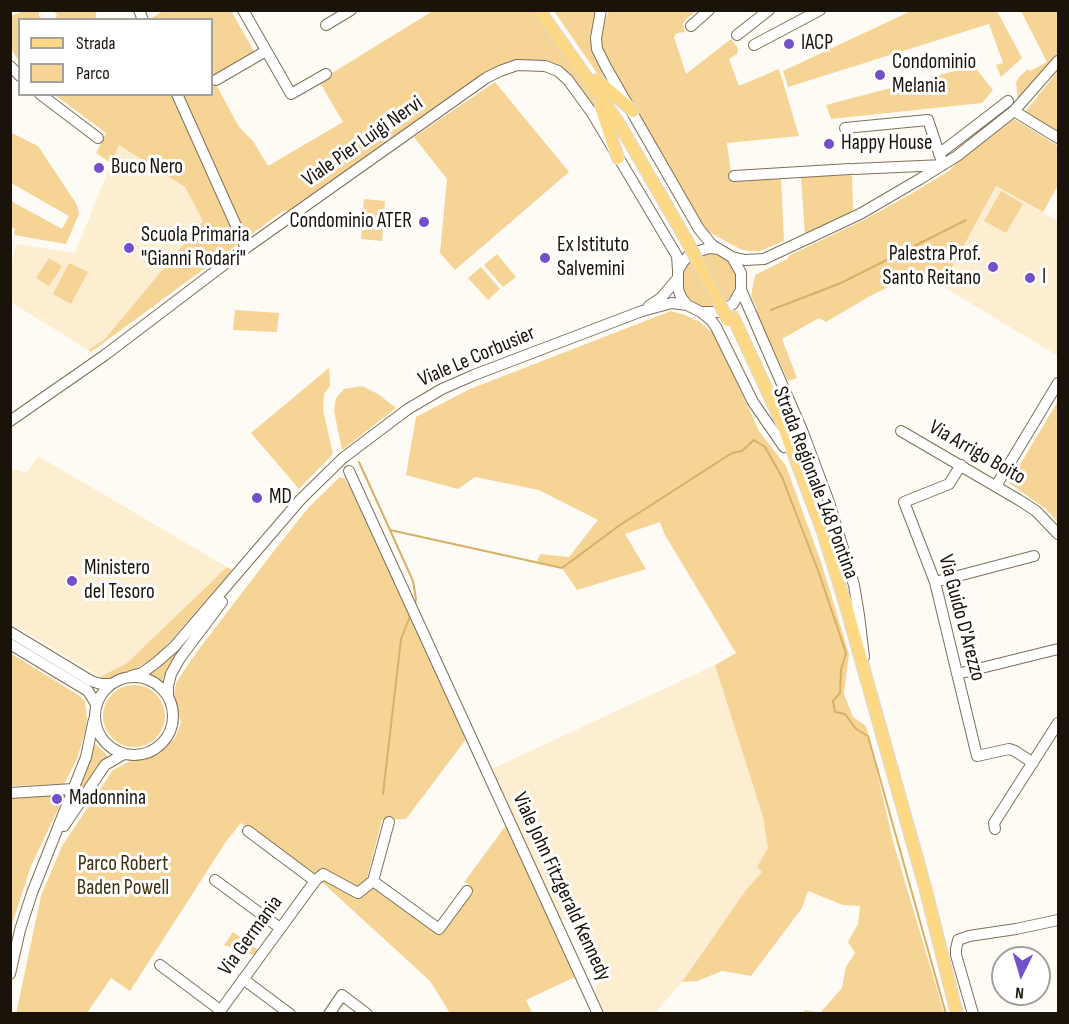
<!DOCTYPE html>
<style>
body{margin:0}
#map{position:relative;width:1069px;height:1024px;overflow:hidden;background:#fefbf5;font-family:"Sofia Sans Condensed",sans-serif}
canvas{display:block}
.frame{position:absolute;inset:0;border:12px solid #191309;pointer-events:none}
.legend{position:absolute;left:18px;top:18px;width:195px;height:78px;box-sizing:border-box;background:#fff;border:2px solid #a3a19d;margin:0;padding:8px 10px;list-style:none;font-size:18px;color:#191309}
.legend li{display:flex;align-items:center;gap:12px;height:30px}
.legend b{width:30px;border:2px solid #a3a19d}
.north{position:absolute;left:991px;top:946px;width:60px;height:60px;box-sizing:border-box;background:#fff;border:2px solid #a3a19d;border-radius:50%;rotate:185deg;font-size:16px;font-weight:700;line-height:24px;text-align:center;color:#191309}
.north::after{content:'';display:block;margin:auto;width:21px;height:27px;background:#7350c9;clip-path:polygon(50% 0,100% 100%,50% 72%,0 100%)}
</style>
<div id="map">
<canvas width="1069" height="1024"></canvas>
<div class="frame"></div>
<ul class="legend">
<li><b style="height:8px;background:#fed985"></b>Strada</li>
<li><b style="height:16px;background:#f5d495"></b>Parco</li>
</ul>
<div class="north">N</div>
</div>
<script>
const ctx = document.querySelector('canvas').getContext('2d');
ctx.lineJoin = 'round';
function paint(path, color) { ctx.fillStyle = color; ctx.fill(path, 'evenodd'); }
const toPath = rows => new Path2D(rows.map(r => 'M' + r).join(''));
function stroke(path, color, width, dash) { ctx.strokeStyle = color; ctx.lineWidth = width; ctx.lineCap = dash ? 'butt' : 'round'; ctx.setLineDash(dash || []); ctx.stroke(path); }
function label(font, color, halo, rows, align = 'center') {
  ctx.font = font + ' "Sofia Sans Condensed",sans-serif'; ctx.lineWidth = 6; ctx.setLineDash([]); ctx.textBaseline = 'middle'; ctx.strokeStyle = halo; ctx.fillStyle = color; for (const [text, x, y, turn = 0] of rows) {
    ctx.save(); ctx.translate(x, y); ctx.rotate((+turn || 0) * Math.PI / 180); ctx.textAlign = isNaN(turn) ? turn : align; if (halo) ctx.strokeText(text, 0, 0); ctx.fillText(text, 0, 0); ctx.restore();
  }
}
paint(toPath([
 [119,144,185,187,203,221,104,340,88,350,11,302,11,266,16,244,75,253],
 [996,186,1058,221,1058,356,942,286],
 [38,456,227,567,127,663,100,677,11,623,10,468,26,473],
 [715,665,763,817,768,848,758,867,763,872,746,890,682,982,655,1013,602,1013,593,995,602,975,574,923,558,919,492,769]
]), '#fdedd1');
paint(toPath([
 [24,11,39,11,39,16,42,19,20,20,19,61,11,49,11,16],
 [54,11,96,11,96,17,95,19,55,19,57,15],
 [163,11,231,11,254,51,212,76,212,20,148,20],
 [433,11,532,11,590,90,609,135,570,77,515,62,297,210,283,211,252,234,246,235,183,95,212,94,212,77,239,127,253,141,268,166,343,122,319,81],
 [554,11,598,11,592,46,594,56,605,76,601,79],
 [609,11,696,11,687,18,683,24,685,32,677,33,674,37,686,74,731,39,738,48,737,54,729,59,739,86,779,69,799,136,727,143,732,182,781,178,784,241,760,251,748,251,740,249,707,231,604,56,600,39,602,28],
 [911,11,997,11,1022,58,1001,77,996,65,1003,63,989,24,788,87,783,71],
 [1021,11,1058,11,1058,55,1018,101,1016,82,1020,76,1028,69,1030,71,1047,62],
 [974,66,993,90,982,103,831,119,826,105],
 [1058,71,1058,134,1025,112],
 [495,82,569,172,455,270,440,253,447,179,414,137],
 [55,95,173,95,238,241,238,244,91,352,88,350,104,340,203,221,185,187,119,145,111,163,96,153,106,133],
 [1014,119,1058,146,1058,185,1043,212,996,186,942,286,919,272,870,296,826,322,819,318,782,339,797,378,788,381,755,310,757,309,751,296,755,275,787,259,790,255,864,220,909,195,949,171,958,161],
 [10,132,38,146,77,205,79,214,66,244,14,235,15,229,11,227,11,201,62,229,69,216,11,183],
 [852,175,853,211,805,235,801,177],
 [1001,191,1023,204,1006,233,984,221],
 [364,199,385,201,382,241,361,239],
 '682 280a27 27 0 1 1 54 0a27 27 0 1 1-54 0Z',
 [497,254,516,277,503,287,484,265],
 [49,258,62,266,49,286,36,278],
 [69,263,88,272,71,304,53,294],
 [481,267,500,289,488,300,468,278],
 [235,310,279,313,277,332,233,330],
 [671,311,685,315,700,322,710,331,713,330,759,431,786,466,822,565,849,654,844,694,853,717,866,726,894,845,944,1013,803,1013,805,1010,820,1013,842,988,846,967,855,953,848,942,858,924,860,906,843,905,808,891,802,908,751,976,722,971,697,981,682,982,746,890,762,872,757,867,768,848,763,817,715,665,736,653,665,535,660,522,625,534,646,569,577,590,562,568,537,562,540,554,569,557,598,520,539,490,475,477,458,489,406,475,416,417,470,389],
 [329,368,330,386,324,394,323,410,333,454,299,489,251,433],
 [362,386,378,394,396,408,342,450,334,411,336,398,344,389],
 [1058,401,1058,522,1046,509,1009,483],
 [340,477,345,479,358,500,467,738,406,819,382,820,366,882,439,935,472,889,465,881,507,824,575,977,526,1000,532,1013,450,1013,430,981,323,883,241,823,227,840,130,991,111,978,87,1013,16,1014,41,896,62,846,113,770,130,761,159,754,175,738,181,723,174,695,176,683,196,653,277,547,309,507],
 [227,567,232,570,159,654,125,676,107,681,100,677,127,663],
 [217,602,168,670,161,682,146,676,166,661],
 [10,653,80,696,85,702,87,719,85,732,77,759,64,784,11,786],
 '103 716a31 31 0 1 1 62 0a31 31 0 1 1-62 0Z',
 [95,744,103,751,109,758,68,815],
 [57,795,61,798,60,805,31,866,11,927,11,797],
 [233,932,260,951,256,956,224,945]
]), '#f5d495');
stroke(toPath([
 [771,310,841,283,966,220],
 [359,462,390,530],
 [415,603,416,599,413,581,390,530,562,568,620,525,732,453,742,451,754,440,765,447,782,477,819,573,846,653,841,670,840,693,833,701,835,712,845,714,856,729,868,736,946,1014],
 [383,794,401,639,411,614]
]), '#d7b068', 2);
const minor = toPath([
 [139,10,143,20],
 [243,10,291,94,326,74],
 [601,10,596,38,597,49,606,67,699,229,712,245,732,257,741,273,741,290,733,304,718,312,701,312,687,305,681,297,678,289,678,270,683,262,690,254,709,248,719,249],
 [326,25,351,10],
 [691,26,709,10],
 [737,35,769,10],
 [754,45,820,10],
 [10,66,20,76],
 [216,80,266,51],
 [40,94,98,138],
 [177,94,246,248],
 [1014,111,1058,138],
 [845,128,928,120,943,165,854,169],
 [939,154,1008,101],
 [734,176,850,169],
 [732,257,745,260,764,259,860,214,920,179,957,156,1014,111,1058,61],
 [741,290,802,430,829,502,854,585,859,615,864,657],
 [649,306,661,298,677,279],
 [702,313,711,320,716,327,753,402,784,447],
 [10,421,105,355,246,248,486,78,500,71,517,65,545,66,558,71,568,80,592,113,677,256,678,270],
 [901,431,1019,500,1036,511,1058,534],
 [961,465,949,484,904,502,935,582,977,756,1009,749,1015,751,1033,763],
 [349,471,598,1014],
 [996,486,1058,383],
 [935,582,1034,556],
 [10,632,91,681,101,684,111,684],
 [10,644,88,691,96,704],
 [957,674,1058,649],
 [131,676,142,673,157,662,174,647,301,499,343,458,408,409,442,389,474,375,642,311,672,303,687,305],
 '95 716a39 39 0 1 1 78 0a39 39 0 1 1-78 0Z',
 [168,696,168,686,171,674,180,658,222,602],
 [10,793,73,789],
 [64,826,105,765,124,754],
 [995,829,994,823,1058,723],
 [215,880,280,928],
 [315,881,323,874,358,893,373,881,389,822],
 [373,881,439,929,467,891],
 [160,965,220,1010],
 [10,974,20,930,32,893,86,757,94,719],
 [243,979,290,1014],
 [218,1014,315,881,248,831],
 [329,1014,342,995,367,1014],
 [973,1014,956,955,956,949,958,940,969,936,1016,929,1058,920]
]);
const major = toPath([
 [539,10,618,122,687,241],
 [597,80,633,111],
 [601,107,618,158],
 [733,317,783,425,823,532,846,606,925,887,957,1014]
]);
stroke(minor, '#7e7056', 12);
stroke(major, '#dad9d8', 14);
stroke(minor, '#fff', 10);
stroke(major, '#fed985', 12);
const majorBridge = toPath([
 [687,241,728,320]
]);
stroke(majorBridge, '#dad9d8', 14, []);
stroke(majorBridge, '#fed985', 12);
for (const [x, y, r, color] of [
 [789,44,6,"#7350c9"],
 [880,75,6,"#7350c9"],
 [829,144,6,"#7350c9"],
 [99,168,6,"#7350c9"],
 [424,222,6,"#7350c9"],
 [129,248,6,"#7350c9"],
 [545,258,6,"#7350c9"],
 [993,267,6,"#7350c9"],
 [1030,278,6,"#7350c9"],
 [257,498,6,"#7350c9"],
 [72,581,6,"#7350c9"],
 [57,799,6,"#7350c9"]
]) { const dot = new Path2D(); dot.arc(x, y, r, 0, 2 * Math.PI); ctx.fillStyle = color; ctx.fill(dot); stroke(dot, '#fff', 2); }
label('21px', '#191309', '#fff', [
 ["IACP",801,44],
 ["Condominio",892,63],
 ["Melania",892,87],
 ["Happy House",841,144],
 ["Buco Nero",111,168],
 ["Condominio ATER",412,222,"right"],
 ["Scuola Primaria",141,236],
 ["\"Gianni Rodari\"",141,260],
 ["Ex Istituto",557,246],
 ["Salvemini",557,270],
 ["Palestra Prof.",981,255,"right"],
 ["Santo Reitano",981,279,"right"],
 ["I",1042,278],
 ["MD",269,498],
 ["Ministero",84,569],
 ["del Tesoro",84,593],
 ["Madonnina",69,799]
], 'left');
label('21px', '#191309', '#fff', [
 ["Viale Pier Luigi Nervi",363,142,-35],
 ["Viale Le Corbusier",477,357,-23],
 ["Via Arrigo Boito",977,453,30],
 ["Strada Regionale 148 Pontina",815,483,69],
 ["Via Guido D'Arezzo",961,618,75],
 ["Viale John Fitzgerald Kennedy",561,887,65],
 ["Via Germania",251,936,-54]
]);
label('21px', '#3e2e0d', '#fff', [
 ["Parco Robert",123,865],
 ["Baden Powell",123,889]
]);
</script>
